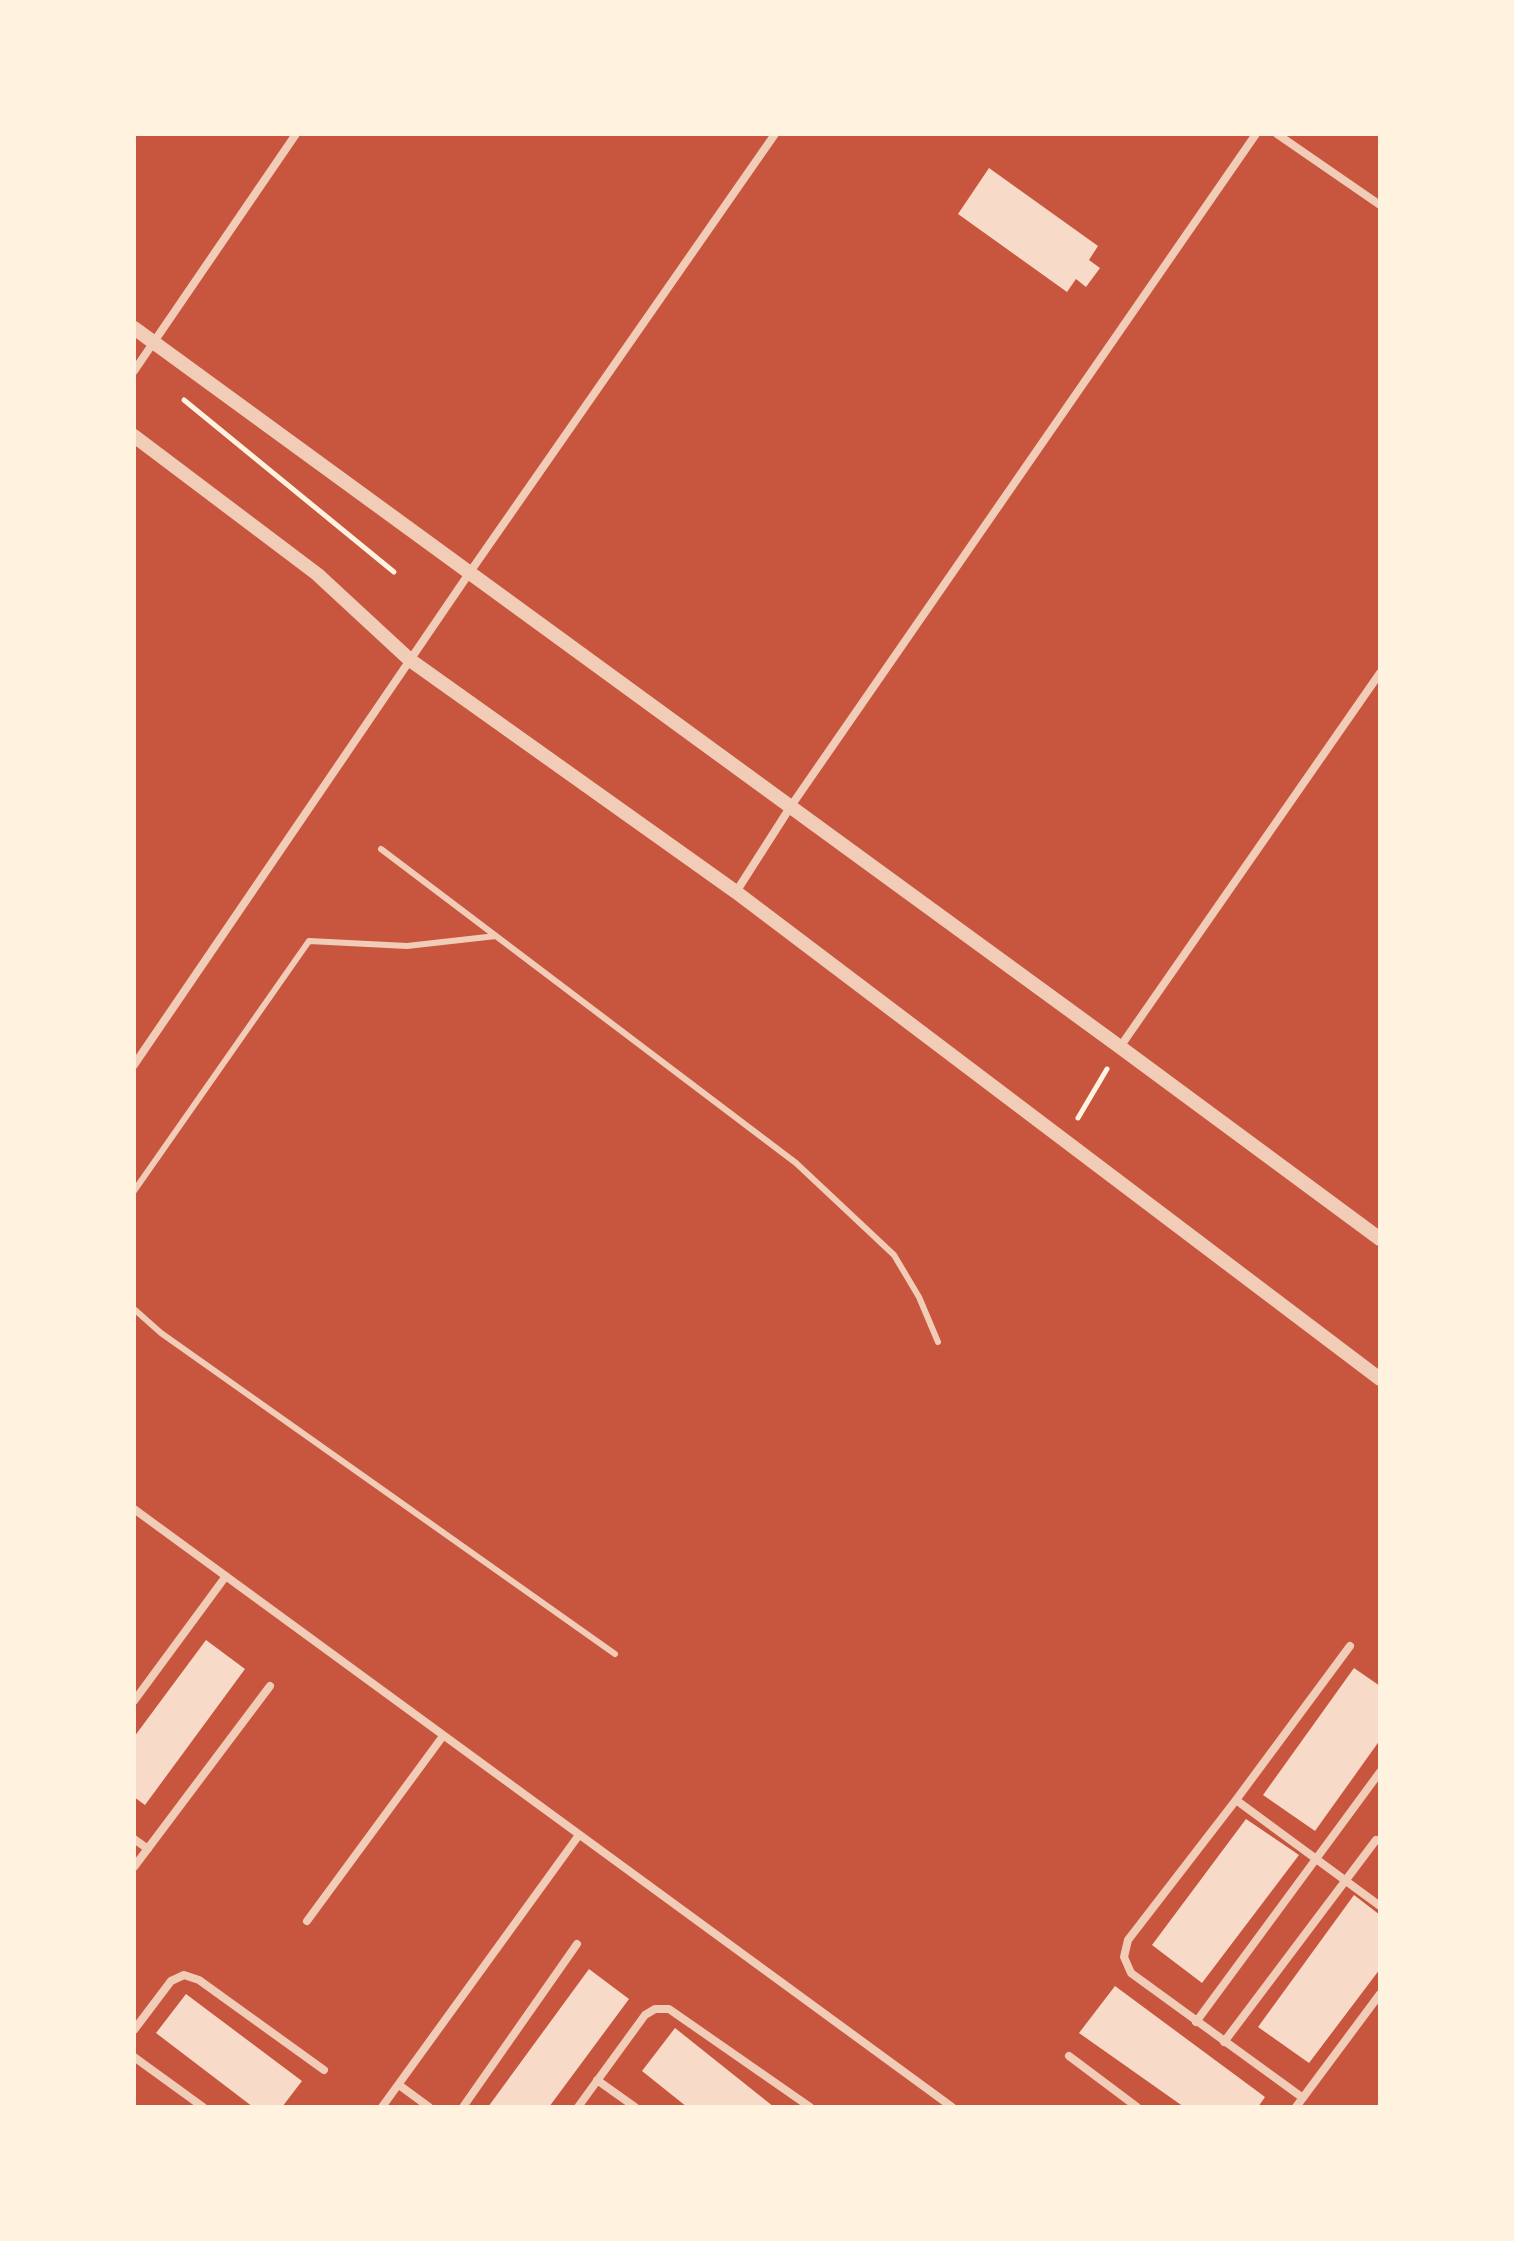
<!DOCTYPE html>
<style>
body{margin:0}
#map{position:relative;width:1514px;height:2241px;overflow:hidden;background:#c8553d;font-family:"Asap Condensed",sans-serif}
canvas{display:block}
.frame{position:absolute;inset:0;border:136px solid #fff3e0;pointer-events:none}
</style>
<div id="map">
<canvas width="1514" height="2241"></canvas>
<div class="frame"></div>
</div>
<script>
const ctx = document.querySelector('canvas').getContext('2d');
ctx.lineJoin = 'round';
function paint(path, color) { ctx.fillStyle = color; ctx.fill(path, 'evenodd'); }
const toPath = rows => new Path2D(rows.map(r => 'M' + r).join(''));
function stroke(path, color, width, dash) { ctx.strokeStyle = color; ctx.lineWidth = width; ctx.lineCap = dash ? 'butt' : 'round'; ctx.setLineDash(dash || []); ctx.stroke(path); }
paint(toPath([
 [989,168,1098,246,1089,260,1100,268,1086,287,1076,279,1067,292,958,214],
 [206,1640,245,1669,145,1805,134,1797,134,1737],
 [1354,1668,1380,1686,1380,1740,1315,1831,1263,1795],
 [1246,1819,1299,1855,1202,1983,1152,1945],
 [1354,1895,1380,1915,1380,1969,1309,2063,1258,2027],
 [589,1969,629,1999,549,2107,488,2107],
 [1115,1986,1265,2097,1258,2107,1184,2107,1079,2033],
 [186,1994,302,2081,282,2107,253,2107,156,2033],
 [675,2028,774,2107,687,2107,642,2071]
]), '#f7dbc8');
stroke(toPath([
 [184,400,394,572],
 [1078,1118,1107,1069]
]), '#fff3e0', 5);
stroke(toPath([
 [381,849,796,1163,894,1255,919,1297,938,1342],
 [134,1191,309,941,407,946,496,936],
 [134,1309,161,1333,615,1654]
]), '#f1ccb7', 6);
stroke(toPath([
 [1277,134,1380,205],
 [134,371,296,134],
 [736,892,791,806,1256,134],
 [1120,1047,1380,673],
 [134,1065,470,572,775,134],
 [134,1509,952,2107],
 [134,1701,226,1576],
 [1236,1800,1380,1906],
 [134,1839,148,1849],
 [134,1867,270,1686],
 [307,1921,443,1736],
 [1196,2022,1380,1772],
 [134,2030,171,1981,184,1975,199,1980,324,2070],
 [1224,2042,1376,1840],
 [1069,2056,1137,2107],
 [134,2057,203,2107],
 [597,2080,635,2107],
 [399,2085,429,2107],
 [1303,2098,1131,1973,1124,1957,1128,1940,1236,1800,1350,1646],
 [382,2107,579,1835],
 [463,2107,577,1944],
 [578,2107,645,2015,655,2009,669,2009,810,2107],
 [1296,2107,1380,1994]
]), '#f1ccb7', 8);
stroke(toPath([
 [134,328,1120,1047,1380,1239],
 [134,436,317,574,410,660,736,892,1380,1379]
]), '#f1ccb7', 14);
</script>
